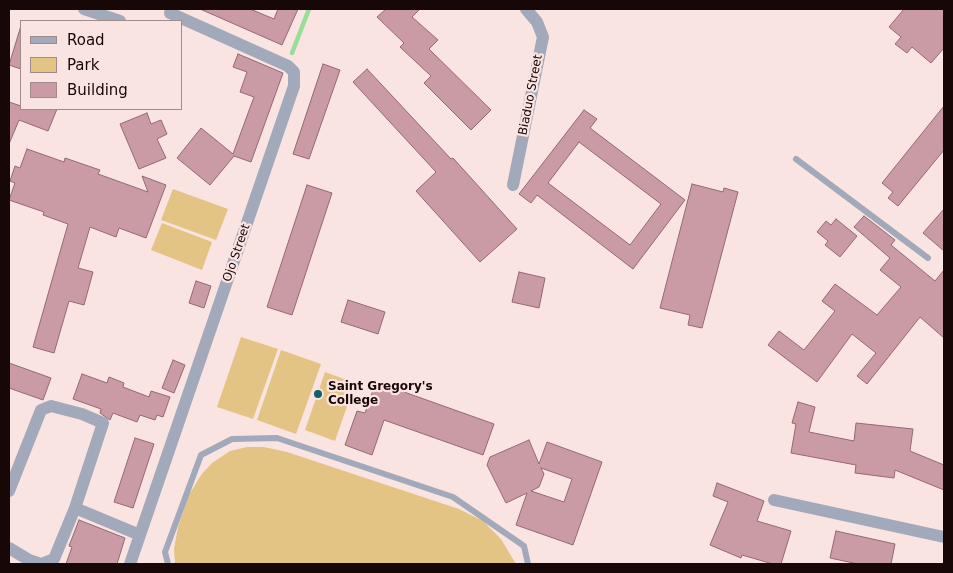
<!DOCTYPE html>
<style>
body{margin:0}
#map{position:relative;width:953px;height:573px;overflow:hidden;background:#f9e4e2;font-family:"DejaVu Sans",sans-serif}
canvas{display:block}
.frame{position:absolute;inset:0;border:10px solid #170706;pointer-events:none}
.legend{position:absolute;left:20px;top:20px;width:162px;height:90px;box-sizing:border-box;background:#f9e4e2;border:1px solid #9f8c8a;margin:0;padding:6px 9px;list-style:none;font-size:15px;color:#170706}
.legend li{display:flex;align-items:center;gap:10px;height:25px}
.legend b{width:25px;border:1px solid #9f8c8a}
</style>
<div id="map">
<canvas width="953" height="573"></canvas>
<div class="frame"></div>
<ul class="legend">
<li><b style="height:6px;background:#a1a9ba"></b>Road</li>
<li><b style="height:14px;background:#e4c484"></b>Park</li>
<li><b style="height:14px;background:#ca9ba5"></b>Building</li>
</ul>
</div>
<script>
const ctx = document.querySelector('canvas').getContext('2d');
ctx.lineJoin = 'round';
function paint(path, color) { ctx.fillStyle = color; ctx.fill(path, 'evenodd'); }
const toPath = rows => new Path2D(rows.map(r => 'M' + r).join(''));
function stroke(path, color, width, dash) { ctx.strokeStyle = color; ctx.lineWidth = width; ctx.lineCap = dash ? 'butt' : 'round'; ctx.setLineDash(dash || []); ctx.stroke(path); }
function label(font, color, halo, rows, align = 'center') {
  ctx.font = font + ' "DejaVu Sans",sans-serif'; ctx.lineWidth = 4.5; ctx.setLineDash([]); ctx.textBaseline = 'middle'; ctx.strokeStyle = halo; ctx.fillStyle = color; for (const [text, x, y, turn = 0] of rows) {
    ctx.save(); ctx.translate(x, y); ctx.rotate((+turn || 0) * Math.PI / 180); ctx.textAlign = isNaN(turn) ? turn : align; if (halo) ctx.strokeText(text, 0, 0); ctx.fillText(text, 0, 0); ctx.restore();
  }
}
paint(toPath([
 [173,189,228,209,216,240,161,220],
 [162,223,212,242,202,270,151,250],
 [241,337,278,349,253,419,217,407],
 [281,350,321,364,296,434,257,420],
 [325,372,355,383,335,441,305,430],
 [247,447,264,447,287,452,459,509,483,521,501,539,516,564,175,564,174,549,178,527,189,495,201,475,212,463,230,451]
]), '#e4c484');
stroke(toPath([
 [292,53,309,9]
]), '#98dd98', 4.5);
const building = toPath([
 [200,9,250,9,274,19,278,9,298,9,282,45,200,9],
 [386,9,420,9,412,17,438,40,429,49,491,110,471,130,424,83,431,76,400,47,404,43,377,17,386,9],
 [904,9,944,9,944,48,931,63,912,47,907,53,895,44,901,37,889,27,904,9],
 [20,29,21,30,21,69,9,65,20,29],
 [238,54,283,73,251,162,234,156,210,185,177,158,201,128,233,154,254,97,240,92,247,72,233,67,238,54],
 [323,64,340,70,309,159,293,154,323,64],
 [367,69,451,159,453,158,517,229,480,262,416,191,436,172,353,82,367,69],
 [9,102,21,106,21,109,57,109,48,131,19,120,9,144,9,102],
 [944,106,944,150,898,206,888,198,893,192,882,183,944,106],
 [584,110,597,119,590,128,685,200,633,269,537,195,531,203,519,194,584,110],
 [579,142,661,204,630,245,548,183,579,142],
 [147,113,151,124,161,120,167,134,157,139,166,158,139,169,120,124,147,113],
 [27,149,64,162,65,158,100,170,98,174,148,192,142,176,166,185,146,238,119,228,116,237,90,227,78,268,93,272,84,305,69,301,54,353,33,347,68,224,43,215,44,212,9,200,15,183,10,181,15,166,20,168,27,149],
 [692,184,723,192,724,188,738,192,702,328,688,325,690,315,660,308,692,184],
 [307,185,332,193,292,315,267,307,307,185],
 [944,209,944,251,923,233,944,209],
 [864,216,895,240,891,245,935,281,944,270,944,338,920,317,867,384,857,376,876,353,852,334,817,382,768,345,779,331,804,350,835,311,822,301,835,284,877,315,901,287,880,270,890,258,854,227,864,216],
 [836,219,857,236,840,257,825,245,828,241,817,232,826,221,831,225,836,219],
 [519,272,545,278,539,308,512,302,519,272],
 [196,281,211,286,204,308,189,303,196,281],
 [348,300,385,312,378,334,341,322,348,300],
 [173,360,185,365,174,393,162,388,173,360],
 [9,363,51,378,43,400,9,388,9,363],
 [82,374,107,383,109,377,124,383,123,387,149,397,151,391,170,397,163,417,157,415,155,420,140,415,137,422,113,413,110,420,100,413,101,409,73,399,82,374],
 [376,382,494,424,483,455,384,420,372,455,345,445,357,411,365,413,376,382],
 [798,402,815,407,809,432,854,441,856,423,913,429,910,451,944,465,944,490,895,470,894,478,855,473,856,465,791,453,796,424,792,423,798,402],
 [135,438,154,444,133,508,114,502,135,438],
 [529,440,539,464,547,442,602,462,573,545,516,525,527,493,506,503,487,465,490,457,529,440],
 [541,468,572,479,564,502,531,491,539,487,544,474,541,468],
 [717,483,764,501,757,521,791,531,781,564,773,564,742,555,741,558,710,545,728,502,713,496,717,483],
 [79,520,125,538,117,564,66,564,72,547,69,546,79,520],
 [836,531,895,544,891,564,858,564,830,558,836,531]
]);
paint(building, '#ca9ba5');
stroke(building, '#946872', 1);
stroke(toPath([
 [796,159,928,258],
 [168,564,165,552,201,455,232,439,277,438,453,497,524,546,528,564]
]), '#a1a9ba', 6);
stroke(toPath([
 [84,9,120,21],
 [513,185,543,37,537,22,526,9],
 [9,491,41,410,51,406,82,414,103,423,75,508,54,559,41,564,29,560,9,548],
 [774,500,944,537],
 [75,508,140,535],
 [130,564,294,86,294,72,288,66,170,13]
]), '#a1a9ba', 12);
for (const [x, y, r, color] of [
 [318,394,5,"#116169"]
]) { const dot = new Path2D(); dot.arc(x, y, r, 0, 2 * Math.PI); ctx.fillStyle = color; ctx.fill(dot); stroke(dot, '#f9e4e2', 2); }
label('12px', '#170706', '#f9e4e2', [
 ["Biaduo Street",531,95,-79],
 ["Ojo Street",237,253,-71]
]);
label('bold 12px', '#170706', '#f9e4e2', [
 ["Saint Gregory's",328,387],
 ["College",328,401]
], 'left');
</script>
